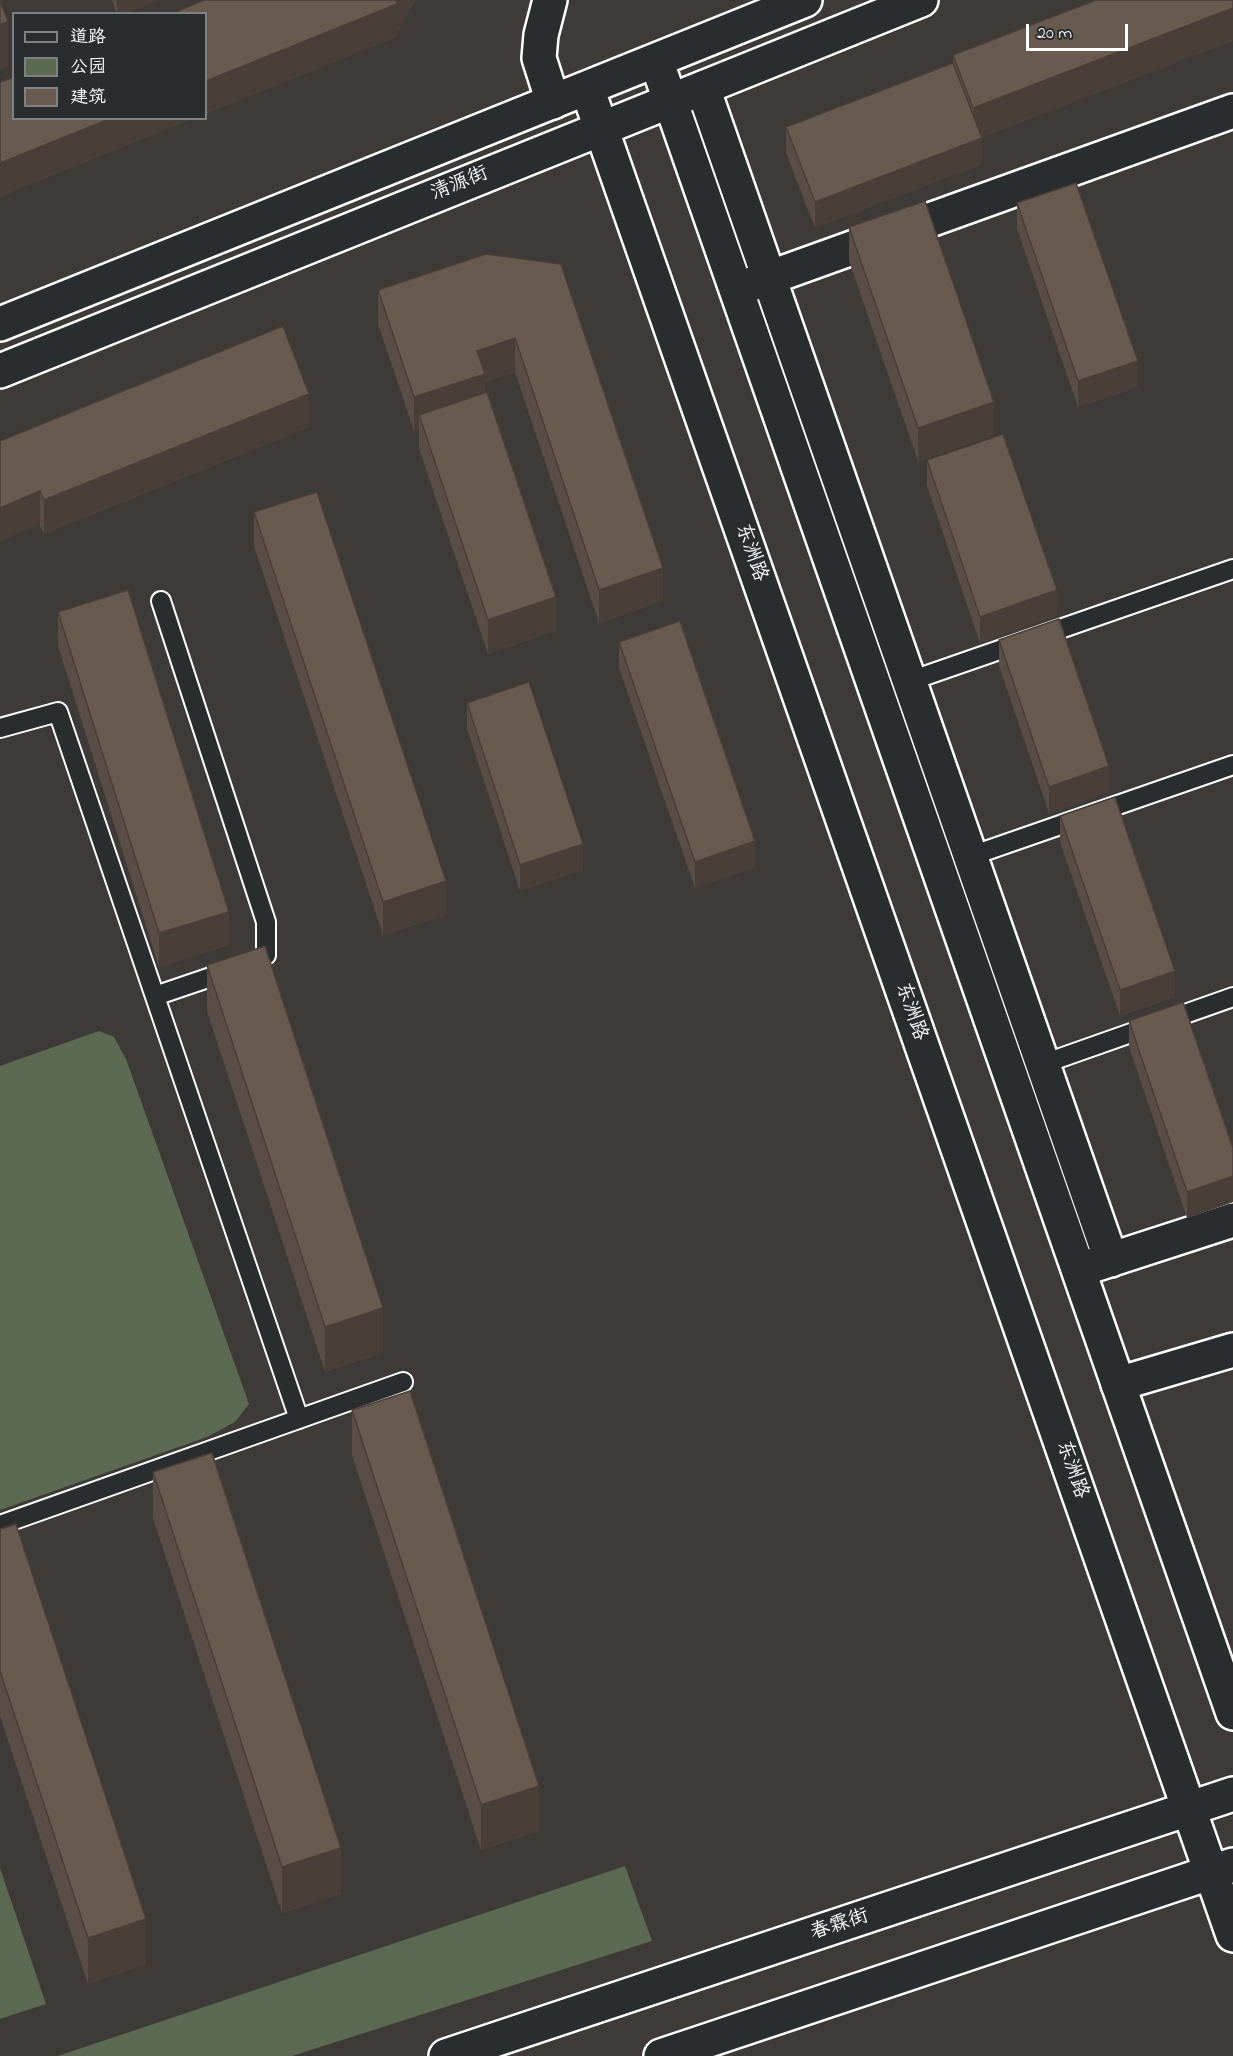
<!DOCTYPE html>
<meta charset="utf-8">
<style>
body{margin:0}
#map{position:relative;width:1233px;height:2056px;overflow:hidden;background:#3d3a38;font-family:"Indie Flower","LXGW WenKai TC",sans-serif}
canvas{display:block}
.legend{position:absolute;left:12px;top:12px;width:195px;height:108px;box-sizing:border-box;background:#2a2d2e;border:2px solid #7f8182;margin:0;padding:8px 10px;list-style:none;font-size:18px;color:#fff}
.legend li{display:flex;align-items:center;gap:12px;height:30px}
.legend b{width:30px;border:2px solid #7f8182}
.scale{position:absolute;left:1026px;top:24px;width:102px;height:27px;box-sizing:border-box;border:3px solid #fff;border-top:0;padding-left:8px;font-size:18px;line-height:21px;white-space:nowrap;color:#fff;-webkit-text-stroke:4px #2a2d2e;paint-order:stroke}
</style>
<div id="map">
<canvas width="1233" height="2056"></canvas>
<ul class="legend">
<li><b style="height:8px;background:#2a2d2e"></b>道路</li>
<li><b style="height:16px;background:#5d6a52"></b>公园</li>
<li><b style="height:16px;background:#695a50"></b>建筑</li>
</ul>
<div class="scale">20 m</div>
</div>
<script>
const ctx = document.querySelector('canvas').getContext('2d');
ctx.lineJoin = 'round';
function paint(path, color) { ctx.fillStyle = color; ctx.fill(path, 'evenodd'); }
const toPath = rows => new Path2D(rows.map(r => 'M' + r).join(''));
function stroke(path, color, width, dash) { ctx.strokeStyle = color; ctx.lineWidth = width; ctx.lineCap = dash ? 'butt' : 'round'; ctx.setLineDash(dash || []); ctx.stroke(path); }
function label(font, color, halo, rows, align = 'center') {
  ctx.font = font + ' "Indie Flower","LXGW WenKai TC",sans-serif'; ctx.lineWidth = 4.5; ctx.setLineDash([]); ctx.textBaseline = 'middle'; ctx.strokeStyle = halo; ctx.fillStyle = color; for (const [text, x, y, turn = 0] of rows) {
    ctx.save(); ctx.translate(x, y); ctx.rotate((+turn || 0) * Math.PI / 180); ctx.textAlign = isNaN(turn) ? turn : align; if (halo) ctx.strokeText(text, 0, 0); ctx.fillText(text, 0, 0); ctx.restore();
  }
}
paint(toPath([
 [99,1031,114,1037,126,1059,249,1404,235,1422,207,1437,0,1510,0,1066],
 [625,1866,652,1941,292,2056,58,2056],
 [0,1868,46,2004,0,2019]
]), '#5d6a52');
const lane = toPath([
 [910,681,1233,569],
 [0,728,58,712,299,1419],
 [971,856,1233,765],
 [155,996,258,961,266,955,266,922,161,601],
 [1043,1064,1233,997],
 [0,1525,403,1382]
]);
const street = toPath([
 [550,0,541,35,539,58,553,102],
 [703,88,1111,1260],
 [749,285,1233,111],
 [1091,1266,1233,1220],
 [1118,1384,1233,1350]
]);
const secondary = toPath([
 [656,60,1233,1713],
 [587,88,1233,1935],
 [0,324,805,0],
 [0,371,921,0],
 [446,2056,1233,1794],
 [661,2056,1233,1865]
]);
stroke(lane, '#fff', 22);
stroke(street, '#fff', 38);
stroke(secondary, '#fff', 38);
stroke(lane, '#2a2d2e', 18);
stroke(street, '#2a2d2e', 33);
stroke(secondary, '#2a2d2e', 33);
paint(toPath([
 [112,0,162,0,122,14,117,14],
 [1096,0,982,138,982,164,815,228,786,153,786,127,953,63,953,55],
 [1017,203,1138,387,1078,407,1017,229],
 [849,227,994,435,918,461,849,261],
 [486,254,663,601,599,623,515,372,485,382,485,393,556,631,488,654,419,448,419,429,414,431,378,324,378,290],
 [309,427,44,534,0,441],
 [927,460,1057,616,980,643,927,486],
 [254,512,446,915,383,935,254,546],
 [58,612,229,945,159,967,58,646],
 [999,640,1109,792,1049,813,999,666],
 [619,642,755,867,695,888,619,668],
 [467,703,583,870,520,891,467,729],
 [1060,816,1175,997,1120,1016,1060,842],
 [207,965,383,1353,325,1372,207,1011],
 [1129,1021,1233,1148,1233,1202,1187,1218,1129,1047],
 [352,1410,539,1831,481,1850,352,1455],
 [153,1472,341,1894,282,1913,153,1518],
 [0,1529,146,1964,88,1984,0,1716]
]), '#5a4d45');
paint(toPath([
 [117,0,162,0,122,14,117,14],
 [395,0,416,0,399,30,397,31,397,37,206,114,206,81],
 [1233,8,1233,41,973,141,973,108],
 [8,22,8,68,0,70,0,24],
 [112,118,195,118,0,197,0,163],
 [982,138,982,164,815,228,815,202],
 [515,338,515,372,485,382,485,407,419,415,419,429,414,431,414,397,477,351],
 [1138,361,1138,387,1078,407,1078,381],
 [309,394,309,427,44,534,44,500],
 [994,402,994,435,918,461,918,428],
 [40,491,40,525,0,541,0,508],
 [663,568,663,601,599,623,599,590],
 [1057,590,1057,616,980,643,980,617],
 [556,597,556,631,488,654,488,620],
 [1109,766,1109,792,1049,813,1049,787],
 [755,841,755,867,695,888,695,862],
 [583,844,583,870,520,891,520,865],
 [446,881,446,915,383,935,383,902],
 [229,912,229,945,159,967,159,933],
 [1175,971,1175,997,1120,1016,1120,990],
 [1233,1176,1233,1202,1187,1218,1187,1192],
 [383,1308,383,1353,325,1372,325,1327],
 [539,1786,539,1831,481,1850,481,1805],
 [341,1848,341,1894,282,1913,282,1867],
 [146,1919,146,1964,88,1984,88,1938]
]), '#4a3f38');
const building = toPath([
 [0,0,8,22,0,24,0,0],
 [204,0,396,0,397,4,206,81,206,14,171,14,204,0],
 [1096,0,1233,0,1233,8,973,108,953,55,1096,0],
 [953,63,982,138,815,202,786,127,953,63],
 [14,77,14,118,112,118,0,163,0,82,14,77],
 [1076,183,1138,361,1078,381,1017,203,1076,183],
 [925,201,994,402,918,428,849,227,925,201],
 [486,254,561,264,663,568,599,590,515,338,477,351,485,374,414,397,378,290,486,254],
 [283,326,309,394,44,500,40,491,0,508,0,441,283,326],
 [487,392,556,597,488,620,419,415,487,392],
 [1003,434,1057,590,980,617,927,460,1003,434],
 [317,492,446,881,383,902,254,512,317,492],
 [128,590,229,912,159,933,58,612,128,590],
 [1059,619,1109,766,1049,787,999,640,1059,619],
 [680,621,755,841,695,862,619,642,680,621],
 [529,682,583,844,520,865,467,703,529,682],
 [1115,797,1175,971,1120,990,1060,816,1115,797],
 [265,946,383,1308,325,1327,207,965,265,946],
 [1183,1002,1233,1148,1233,1176,1187,1192,1129,1021,1183,1002],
 [410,1391,539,1786,481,1805,352,1410,410,1391],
 [212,1453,341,1848,282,1867,153,1472,212,1453],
 [16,1524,146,1919,88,1938,0,1671,0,1529,16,1524]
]);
paint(building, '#695a50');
stroke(building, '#4a3f38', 1.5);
label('20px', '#fff', '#2a2d2e', [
 ["清源街",460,185,-22],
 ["东洲路",750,553,71],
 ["东洲路",910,1012,71],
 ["东洲路",1071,1470,71],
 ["春霖街",840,1926,-18]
]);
</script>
